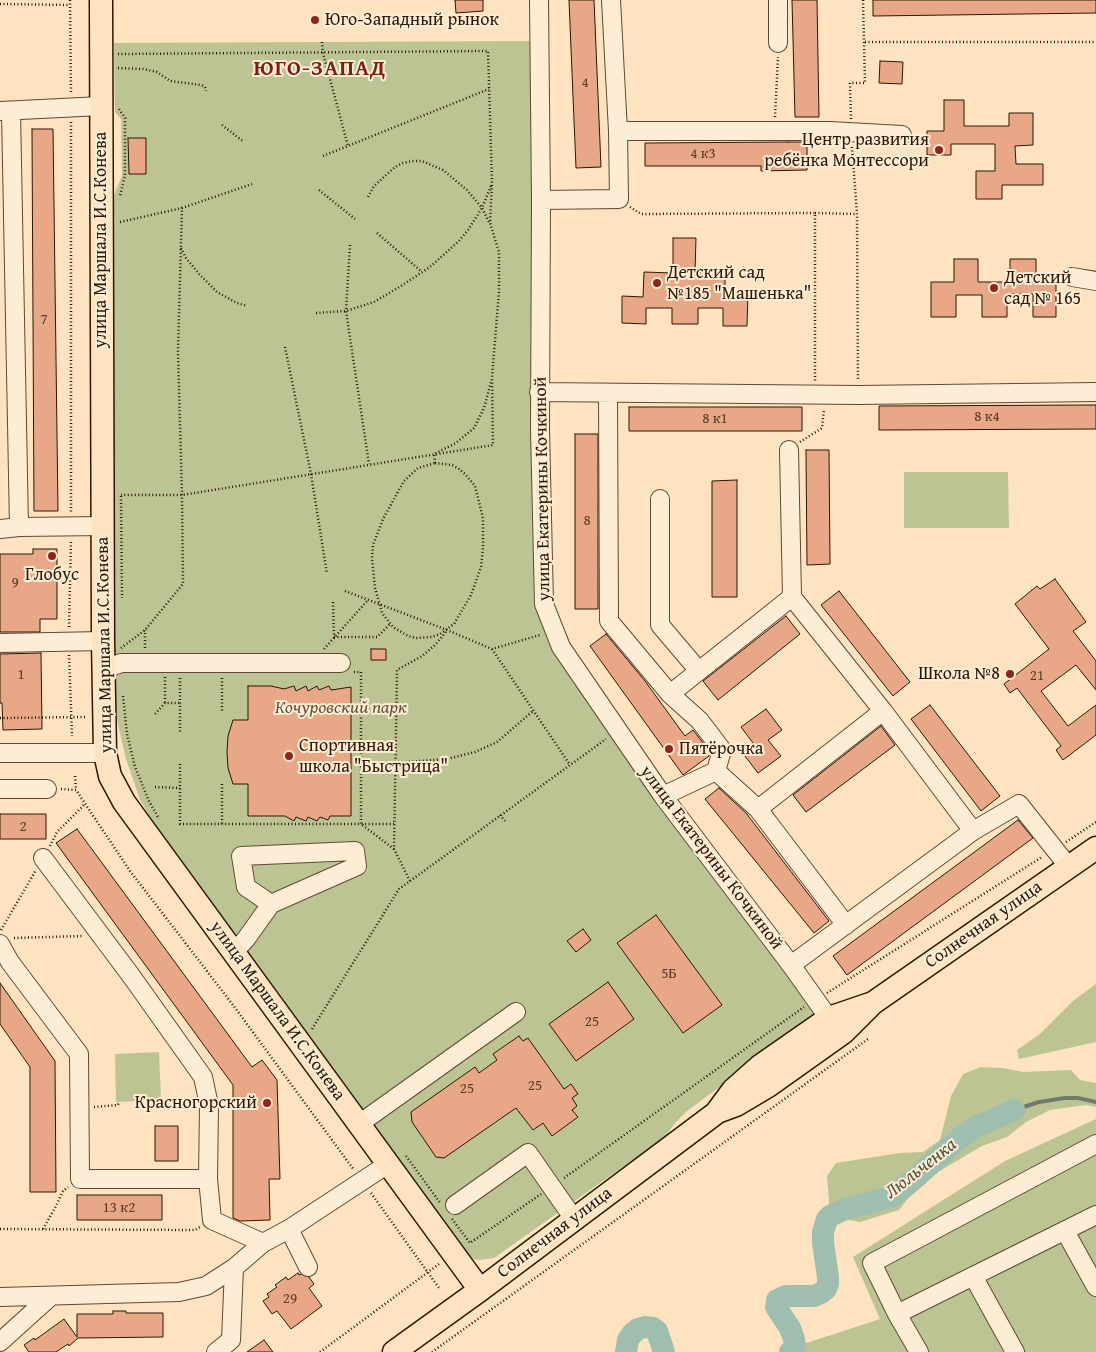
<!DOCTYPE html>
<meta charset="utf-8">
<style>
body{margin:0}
canvas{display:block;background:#fde3bf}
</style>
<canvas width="1096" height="1352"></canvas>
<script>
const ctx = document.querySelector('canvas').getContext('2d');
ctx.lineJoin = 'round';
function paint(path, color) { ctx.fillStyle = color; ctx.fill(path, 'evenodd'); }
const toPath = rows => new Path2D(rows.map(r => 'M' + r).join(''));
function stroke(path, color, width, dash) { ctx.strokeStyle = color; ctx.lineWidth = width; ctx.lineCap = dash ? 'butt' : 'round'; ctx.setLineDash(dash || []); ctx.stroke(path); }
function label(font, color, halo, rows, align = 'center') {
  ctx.font = font + ' "Gentium Book Plus",serif'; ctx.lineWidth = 4; ctx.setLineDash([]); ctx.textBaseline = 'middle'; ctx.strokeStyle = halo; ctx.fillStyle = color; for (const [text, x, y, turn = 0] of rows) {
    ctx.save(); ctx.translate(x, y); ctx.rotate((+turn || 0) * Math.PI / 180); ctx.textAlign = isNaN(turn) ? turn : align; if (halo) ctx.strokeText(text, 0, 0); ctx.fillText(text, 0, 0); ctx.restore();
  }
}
paint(toPath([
 [530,41,536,604,818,1014,687,1111,675,1123,665,1137,494,1258,480,1260,473,1259,470,1256,232,934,159,832,140,800,126,759,116,716,115,682,111,203,122,175,121,119,115,112,114,43],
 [904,472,1008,472,1009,528,904,528],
 [1096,984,1096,1042,1019,1059,1017,1050,1040,1034,1073,1001],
 [159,1052,161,1100,116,1102,115,1054],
 [981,1067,1003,1068,1023,1072,1071,1070,1080,1080,1096,1083,1096,1107,1086,1105,1050,1110,1026,1122,1007,1137,982,1146,938,1172,918,1186,899,1210,860,1222,830,1216,827,1176,836,1163,900,1153,923,1152,940,1140,951,1096,963,1074],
 [1096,1119,1096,1352,779,1352,880,1319,853,1257,1005,1161]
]), '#bdc494');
stroke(toPath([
 [1014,1110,1039,1102,1065,1098,1078,1098,1096,1102]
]), '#717b6b', 4);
stroke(toPath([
 [626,1352,628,1340,632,1334,638,1329,645,1327,653,1328,657,1331,664,1352],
 [790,1352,793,1350,795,1347,794,1339,790,1328,776,1307,777,1300,786,1296,814,1296,821,1293,826,1289,828,1283,828,1277,823,1243,823,1232,827,1219,830,1216,845,1209,891,1197,906,1186,961,1137,976,1127,1014,1110]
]), '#9fbeaf', 22);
const building = toPath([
 [455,0,483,0,483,11,456,13,455,0],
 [569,0,594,0,601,167,576,168,569,0],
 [792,0,817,0,819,117,795,117,792,0],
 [873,0,1096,0,1096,13,873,16,873,0],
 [880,61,903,62,902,84,879,83,880,61],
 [944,100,964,100,964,126,1009,126,1009,113,1033,113,1033,145,1015,146,1016,164,1043,164,1043,185,1002,185,1002,199,976,199,976,171,995,171,995,144,951,144,951,155,927,155,927,131,944,131,944,100],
 [32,129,53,129,58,511,34,511,32,129],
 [128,138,146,138,146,174,129,174,128,138],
 [788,142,807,142,807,170,761,171,761,166,645,166,645,143,788,142],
 [673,238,696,238,695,272,725,272,725,294,748,294,747,326,723,326,723,308,698,308,698,324,672,324,672,308,646,308,646,324,622,323,622,296,643,297,644,272,673,273,673,238],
 [954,259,978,259,978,282,1010,282,1010,259,1036,259,1036,282,1056,282,1056,317,1033,317,1033,294,1007,294,1007,317,982,317,982,295,956,295,956,317,931,317,931,282,954,282,954,259],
 [1096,405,1096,429,879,430,879,406,1096,405],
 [629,407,802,407,802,431,629,431,629,407],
 [575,434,598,434,598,609,575,609,575,434],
 [806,450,829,450,830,564,807,565,806,450],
 [737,480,737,597,712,597,712,481,737,480],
 [33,549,57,549,57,619,40,619,40,632,0,632,0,554,33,554,33,549],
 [1055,579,1086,622,1073,631,1096,661,1096,690,1076,665,1041,691,1068,726,1096,705,1096,735,1063,760,1056,750,1061,746,1017,688,1010,693,1004,684,1049,649,1015,604,1037,586,1040,589,1055,579],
 [839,591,910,682,893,696,821,605,839,591],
 [786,616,800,634,718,700,703,681,786,616],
 [606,634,645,681,685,736,693,730,710,752,709,756,683,775,590,646,606,634],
 [371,649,386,649,386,660,371,660,371,649],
 [41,653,42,729,3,730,2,703,0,703,0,654,41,653],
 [248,686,271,686,284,689,294,686,296,691,306,686,308,691,317,686,319,690,329,686,331,690,351,687,351,816,330,816,328,820,320,817,317,821,308,817,306,821,296,817,294,821,285,816,248,816,248,784,233,784,228,768,227,752,228,736,233,720,248,720,248,686],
 [930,705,1000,796,981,811,911,719,930,705],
 [766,709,782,730,768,740,781,756,758,773,741,751,753,743,741,727,766,709],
 [881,726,895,745,806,812,793,795,881,726],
 [719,788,746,813,829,921,814,933,705,799,719,788],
 [0,814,46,814,46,839,0,839,0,814],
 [1018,820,1033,838,847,975,833,956,1018,820],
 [77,829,252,1067,262,1060,277,1080,280,1179,269,1179,270,1220,240,1221,233,1218,233,1085,56,843,77,829],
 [656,915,722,1005,683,1033,617,943,656,915],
 [583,929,591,940,576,952,567,941,583,929],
 [608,982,634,1019,576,1061,549,1024,608,982],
 [0,983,55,1061,56,1192,30,1192,30,1067,0,1024,0,983],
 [519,1036,523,1041,528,1038,564,1089,571,1084,578,1094,572,1098,577,1106,572,1110,578,1117,552,1136,543,1123,533,1130,516,1108,444,1158,436,1157,412,1122,411,1112,475,1067,479,1073,497,1060,493,1054,519,1036],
 [155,1126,178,1126,178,1161,155,1161,155,1126],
 [77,1195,162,1195,162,1220,77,1220,77,1195],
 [298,1273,299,1275,301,1274,309,1277,314,1284,309,1288,322,1306,291,1329,277,1311,272,1314,263,1301,269,1297,267,1294,277,1287,275,1285,286,1277,288,1280,298,1273],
 [113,1311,126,1311,126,1313,163,1313,163,1337,78,1338,69,1346,68,1344,56,1352,29,1352,24,1345,34,1338,35,1340,64,1319,77,1337,77,1314,113,1314,113,1311],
 [264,1340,273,1352,247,1352,264,1340]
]);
paint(building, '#e8a888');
stroke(building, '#2c1605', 1);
const minor = toPath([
 [539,0,541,200,540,429,544,604,561,647,663,796,791,965,835,1027],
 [778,43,778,0],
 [0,111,101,106],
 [11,111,19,527],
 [618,131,830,131,902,135],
 [541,200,619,199,618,131,611,0],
 [1072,277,1096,281],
 [539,392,858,395,1096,392],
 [608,394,609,621,670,694,700,721,722,750,716,771,758,809,846,925],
 [789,450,792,597,883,711,973,831],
 [660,499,660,625,699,671],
 [0,529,19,527,103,526],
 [0,643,103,641],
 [103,670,121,663,341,663],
 [670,694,792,597],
 [0,753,105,753],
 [0,789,47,789],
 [663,796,716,771],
 [758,809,883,711],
 [43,858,132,977,203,1077,209,1105,208,1179,212,1220,263,1243],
 [0,944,10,962,79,1054,80,1179,208,1179],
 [234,952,246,939,271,904,357,866,355,851,241,856,246,887,271,904],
 [791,965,973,831,1019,804,1068,866],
 [359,1124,516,1012],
 [455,1205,528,1153,574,1219],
 [289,1229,308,1267],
 [1065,1231,1096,1287],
 [973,1276,1015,1352],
 [0,1297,179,1292,206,1286,234,1268,263,1243,289,1229,388,1164],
 [897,1314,872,1263,1096,1144],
 [0,1342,51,1296],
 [216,1352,231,1340,234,1268],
 [919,1352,897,1314,1096,1215]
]);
const major = toPath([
 [101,0,103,641,105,753,110,776,124,802,480,1290],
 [717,1112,736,1105,768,1086,844,1032,873,1003,1096,848],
 [394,1352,480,1290,716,1113,733,1090,760,1066,829,1018,873,1003]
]);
stroke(minor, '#604934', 20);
stroke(major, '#2c1605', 25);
stroke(toPath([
 [70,0,71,94],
 [0,4,70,5],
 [322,42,323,53,348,146],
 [865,42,1096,42],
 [118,54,488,51,492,183,490,223,499,252,499,292,492,377,493,445,182,495,121,495],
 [118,68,143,69,157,72,170,81,201,85,205,87,206,91],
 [119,109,125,118,125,175,120,196],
 [775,117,778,57],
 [851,119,850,83,865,83,863,0],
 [71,122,71,512],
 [222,125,244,142],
 [852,147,857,214,858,381],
 [323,156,489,89],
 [319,190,355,219],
 [368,197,374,186,395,167,403,163,412,161,422,161,443,170,467,190,482,208,489,222],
 [630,207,641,214,815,213,815,381],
 [815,213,857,214],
 [120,222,182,208],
 [377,233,422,272],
 [350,245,346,311,369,464],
 [181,248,186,258,200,275,217,292,237,303,247,306],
 [316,313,346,311,374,302,401,286,430,267,459,241,468,230,482,208,491,186],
 [285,347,311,474,327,574],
 [800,442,822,428,824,409],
 [435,463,452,465,459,469,465,474,475,486,483,518,483,548,481,567,471,595,454,624,440,634,432,637,416,638,408,636,393,627,382,613,375,588,372,558,373,545,383,519,404,481,418,468,435,463],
 [435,463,434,454,456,443,474,428,484,408,491,382],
 [121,496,122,598],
 [345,591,447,630,492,649,540,635],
 [333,602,334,637,377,637,390,624],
 [69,627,71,540],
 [121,648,145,630,183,584,182,495,178,351,182,208,252,184],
 [145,648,145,630],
 [324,649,368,600],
 [492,649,570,765],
 [69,655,72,736],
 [165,677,165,703],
 [180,678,180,734],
 [222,678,222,712],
 [123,696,127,734,135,767,149,801,159,819],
 [155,714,165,703,180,703],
 [0,718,85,717],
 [395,763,447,759,475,752,497,742,533,711],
 [180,764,180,824,361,824,361,672,353,672],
 [75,776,76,790],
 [222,784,222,824],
 [155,787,180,788],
 [61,789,76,790,130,871,233,1005,354,1170],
 [500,815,505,821],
 [1066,842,1096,822],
 [50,846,57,832,85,804],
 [394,849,361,824,394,824],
 [410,881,394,849,397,670,422,656,435,645,446,632],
 [1,930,36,870],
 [14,938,83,936],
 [827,993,1042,857],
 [312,1029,399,889,606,739],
 [94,1107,118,1105,119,1102],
 [406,1156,441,1204],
 [564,1178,804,1007],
 [371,1193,439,1288],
 [452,1219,470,1243,541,1194],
 [0,1229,195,1230,200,1227],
 [43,1229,56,1206,63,1191,68,1187],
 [320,1352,439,1264],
 [432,1352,868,1039]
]), '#2c1605', 2.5, [1, 2.5]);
stroke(minor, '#feedd5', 18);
stroke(major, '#fde3bf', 22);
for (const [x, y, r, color] of [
 [315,20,5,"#8f2418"],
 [939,150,5,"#8f2418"],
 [657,283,5,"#8f2418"],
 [994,288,5,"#8f2418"],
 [52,556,5,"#8f2418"],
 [1010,674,5,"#8f2418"],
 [669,749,5,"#8f2418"],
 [289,756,5,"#8f2418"],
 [267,1103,5,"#8f2418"]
]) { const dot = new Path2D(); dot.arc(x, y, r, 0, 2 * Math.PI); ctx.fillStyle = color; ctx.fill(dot); stroke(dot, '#feedd5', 2); }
label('15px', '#5b3a26', null, [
 ["4",585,83],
 ["4 к3",703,154],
 ["7",44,320],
 ["8 к4",987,417],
 ["8 к1",715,419],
 ["8",587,521],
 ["9",15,583],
 ["1",21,675],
 ["21",1037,676],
 ["2",23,827],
 ["5Б",669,974],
 ["25",592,1022],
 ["25",535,1086],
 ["25",467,1089],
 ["13 к2",119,1208],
 ["29",290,1299]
]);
label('18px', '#2c1605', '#feedd5', [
 ["Юго-Западный рынок",325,20],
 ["Центр развития",929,140,"right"],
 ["ребёнка Монтессори",929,161,"right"],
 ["Детский сад",667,273],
 ["№185 \"Машенька\"",667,294],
 ["Детский",1004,278],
 ["сад № 165",1004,299],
 ["Глобус",52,575,"center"],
 ["Школа №8",1000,674,"right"],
 ["Спортивная",299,746],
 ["школа \"Быстрица\"",299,767],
 ["Пятёрочка",679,749],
 ["Красногорский",257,1103,"right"]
], 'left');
label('18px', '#2c1605', '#feedd5', [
 ["улица Маршала И.С.Конева",101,240,-90],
 ["улица Екатерины Кочкиной",543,489,-91],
 ["улица Маршала И.С.Конева",105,645,-91],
 ["улица Екатерины Кочкиной",711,858,53],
 ["Солнечная улица",984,925,-35],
 ["улица Маршала И.С.Конева",277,1011,54],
 ["Солнечная улица",555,1233,-37]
]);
label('italic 18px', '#5f5337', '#feedd5', [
 ["Кочуровский парк",341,708]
]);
label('italic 19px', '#545140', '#feedd5', [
 ["Люльченка",921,1169,-38]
]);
ctx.letterSpacing = '1px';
label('bold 22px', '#7a1f14', '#feedd5', [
 ["ЮГО-ЗАПАД",320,69]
]);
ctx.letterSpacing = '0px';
</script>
